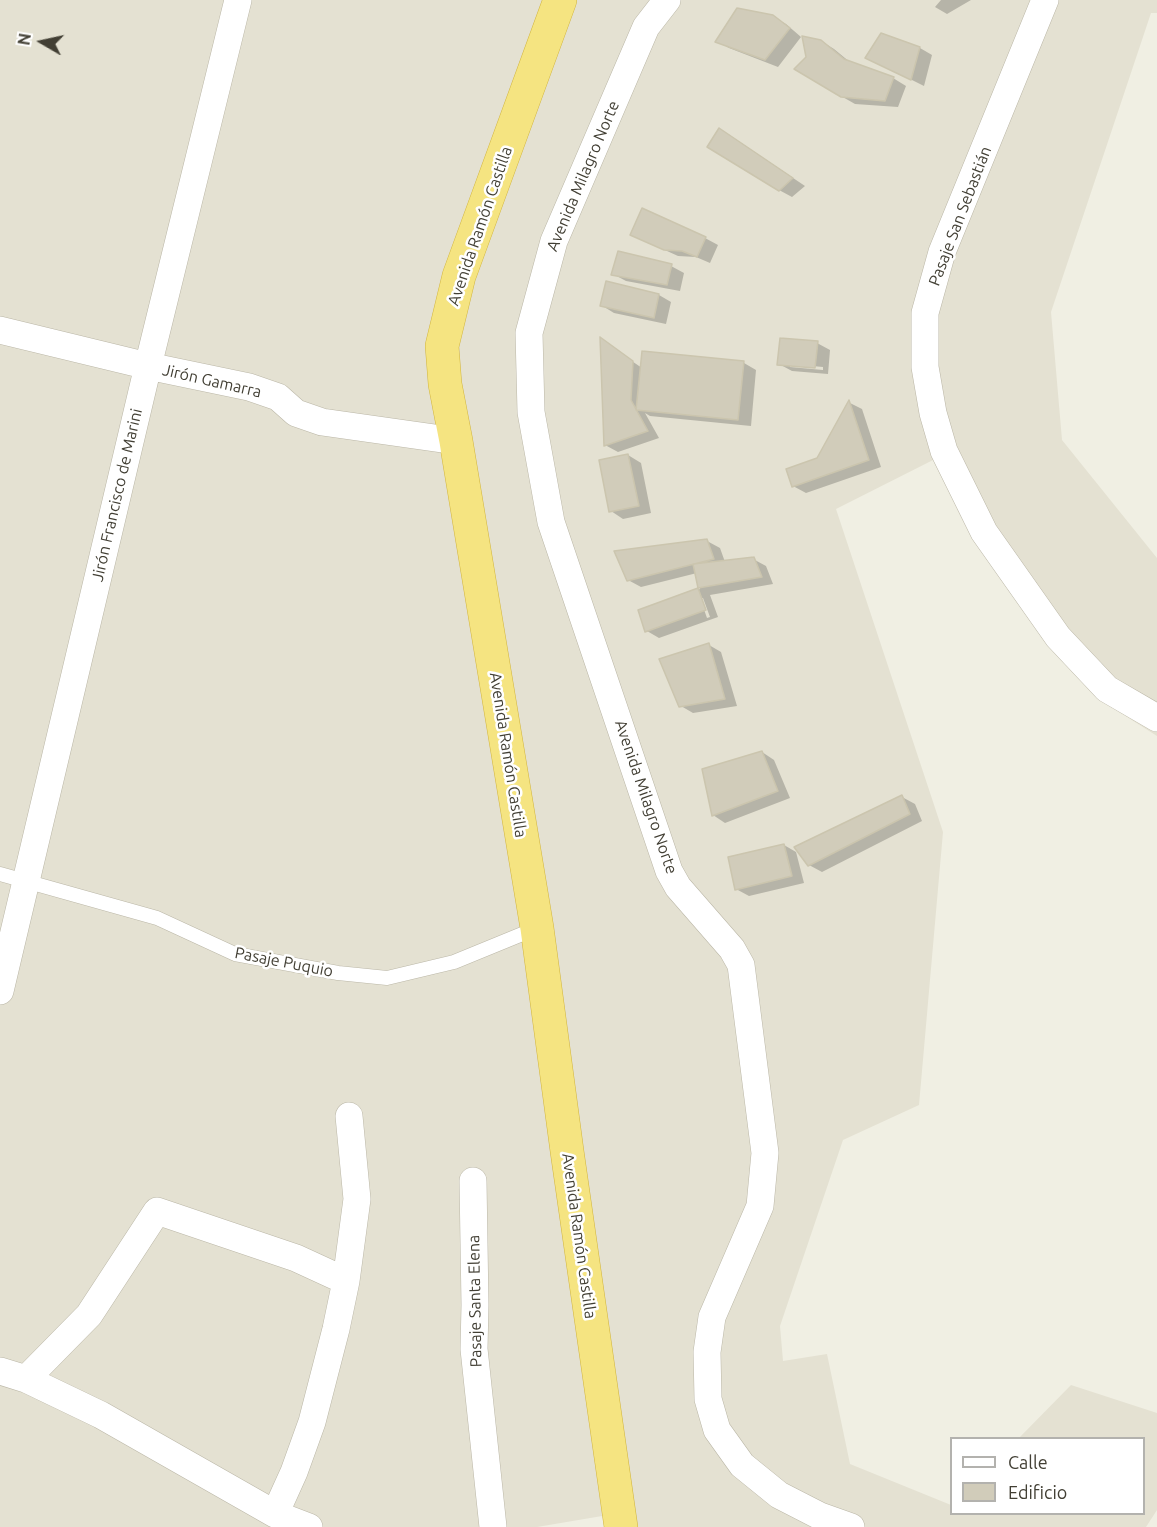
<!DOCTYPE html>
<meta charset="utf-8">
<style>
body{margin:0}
#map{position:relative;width:1157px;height:1527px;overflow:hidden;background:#f0efe3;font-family:Ubuntu,sans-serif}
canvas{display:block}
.legend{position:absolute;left:950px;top:1437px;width:195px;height:78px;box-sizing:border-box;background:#fff;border:2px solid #b3b2ae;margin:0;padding:8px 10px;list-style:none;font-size:18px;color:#423f34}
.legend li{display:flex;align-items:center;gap:12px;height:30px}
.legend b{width:30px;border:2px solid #b3b2ae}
.north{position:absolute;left:12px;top:12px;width:60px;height:60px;-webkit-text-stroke:4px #fff;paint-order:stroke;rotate:279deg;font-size:16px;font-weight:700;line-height:24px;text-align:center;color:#423f34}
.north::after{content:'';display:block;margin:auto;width:21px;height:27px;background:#423f34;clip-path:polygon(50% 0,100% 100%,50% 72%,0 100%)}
</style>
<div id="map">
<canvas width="1157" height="1527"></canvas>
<ul class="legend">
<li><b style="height:8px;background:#fff"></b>Calle</li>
<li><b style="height:16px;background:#d1ccba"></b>Edificio</li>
</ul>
<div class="north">N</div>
</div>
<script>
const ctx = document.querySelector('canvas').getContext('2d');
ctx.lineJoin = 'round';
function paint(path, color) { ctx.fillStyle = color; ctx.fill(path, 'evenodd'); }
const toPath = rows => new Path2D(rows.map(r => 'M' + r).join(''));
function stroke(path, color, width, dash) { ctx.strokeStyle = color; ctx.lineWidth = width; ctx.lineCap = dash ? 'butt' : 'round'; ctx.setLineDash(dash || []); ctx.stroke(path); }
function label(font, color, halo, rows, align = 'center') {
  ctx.font = font + ' Ubuntu,sans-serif'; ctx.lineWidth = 5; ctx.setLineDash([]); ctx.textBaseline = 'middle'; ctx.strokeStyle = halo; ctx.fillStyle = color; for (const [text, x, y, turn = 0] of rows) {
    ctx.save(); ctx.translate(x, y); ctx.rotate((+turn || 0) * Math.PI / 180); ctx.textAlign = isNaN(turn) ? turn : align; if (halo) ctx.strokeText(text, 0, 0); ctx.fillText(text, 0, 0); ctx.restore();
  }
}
paint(toPath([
 [0,0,1157,0,1157,13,1151,13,1051,312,1062,440,1157,558,1157,736,1108,705,943,455,836,509,943,832,919,1105,843,1140,780,1326,783,1361,827,1354,850,1464,951,1505,952,1514,1144,1514,1144,1438,1019,1438,1071,1385,1157,1413,1157,1510,1146,1527,620,1527,608,1515,537,1527,0,1527]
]), '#e4e1d2');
paint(toPath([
 [941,0,971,0,947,14,935,7],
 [772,17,786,24,801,37,778,67,729,48,717,41],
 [821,41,834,49,851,63,893,78,906,86,898,107,855,104,841,96],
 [920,48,932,55,924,86,880,64],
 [732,137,805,186,792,197,779,190],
 [705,238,718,245,710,263,696,257,678,256,645,241],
 [671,266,684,273,680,291,626,281,613,274],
 [659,295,671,302,666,324,614,313,601,305],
 [601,340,642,368,643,353,744,363,756,370,751,426,650,416,645,413,659,438,618,452,605,445],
 [817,343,830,350,828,374,792,371,779,364],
 [790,364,823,367,823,370,790,367],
 [850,403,862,409,881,467,806,493,793,486,818,459],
 [628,455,641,463,651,513,623,519,611,511],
 [707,541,720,548,725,562,753,559,766,566,773,584,710,595,718,617,659,638,647,631,640,610,700,589,697,573,641,587,628,580],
 [700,598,703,598,710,617,707,618],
 [709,645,721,652,737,706,693,713,681,706],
 [762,752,774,760,790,798,725,823,713,815],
 [902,797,915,804,922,821,822,872,809,865],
 [784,845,796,852,804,883,749,896,736,889]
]), '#0003');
const building = toPath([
 [737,8,773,15,790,28,765,60,715,42,737,8],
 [881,33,920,47,911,80,865,58,881,33],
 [802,36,821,40,844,59,894,77,885,101,841,97,794,69,806,57,802,36],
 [719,128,793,178,779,191,707,147,719,128],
 [642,208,706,237,697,257,682,251,664,250,630,235,642,208],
 [618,251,672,264,667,285,611,275,618,251],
 [606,281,659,294,654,318,600,306,606,281],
 [600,337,633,361,631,400,648,431,604,446,600,337],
 [780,338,818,341,815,368,777,365,780,338],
 [642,351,744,361,738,420,636,410,642,351],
 [849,400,869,460,792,487,786,469,817,458,849,400],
 [628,454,639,506,609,512,599,460,628,454],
 [707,539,714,559,627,581,614,551,707,539],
 [754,557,762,577,698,588,693,564,754,557],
 [698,588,706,610,645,632,638,610,698,588],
 [709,643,725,699,679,707,659,659,709,643],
 [762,751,778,791,712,816,702,769,762,751],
 [902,795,910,814,808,866,794,847,902,795],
 [784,844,792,876,735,890,728,857,784,844]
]);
paint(building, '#d1ccba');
stroke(building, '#cbc5ae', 1.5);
const service = toPath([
 [0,874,157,918,235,954,338,973,387,978,454,962,537,928]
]);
const minor = toPath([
 [667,0,646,27,554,241,529,333,531,412,551,522,669,871,678,887,732,949,741,965,765,1153,760,1206,712,1317,707,1352,708,1399,717,1430,742,1465,779,1495,820,1516,851,1527],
 [1045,0,942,252,925,313,925,367,933,413,944,451,984,532,1058,637,1107,689,1157,718],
 [0,330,148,366,249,387,278,397,296,413,322,422,456,441],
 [0,991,148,366,238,0],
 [473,1181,475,1305,474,1349,493,1527],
 [346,1281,357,1199,349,1116],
 [0,1371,26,1379,101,1415,275,1514,309,1527],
 [26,1379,89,1315,157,1211,296,1258,346,1281,336,1329,312,1422,294,1472,275,1514]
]);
const trunk = toPath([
 [560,0,459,276,442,346,445,384,456,441,537,928,567,1151,621,1527]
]);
stroke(service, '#bbb7a7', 15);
stroke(minor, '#bbb7a7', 28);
stroke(trunk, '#d1b43d', 34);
stroke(service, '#fff', 14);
stroke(minor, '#fff', 27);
stroke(trunk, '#f5e481', 33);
label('16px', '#423f34', '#fff', [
 ["Avenida Milagro Norte",583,176,-67],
 ["Pasaje San Sebastián",960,216,-69],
 ["Avenida Ramón Castilla",480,226,-71],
 ["Jirón Gamarra",212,381,13],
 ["Jirón Francisco de Marini",117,495,-77],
 ["Avenida Ramón Castilla",508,755,81],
 ["Avenida Milagro Norte",646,797,71],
 ["Pasaje Puquio",284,962,11],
 ["Avenida Ramón Castilla",579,1236,82],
 ["Pasaje Santa Elena",475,1301,-91]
]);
</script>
